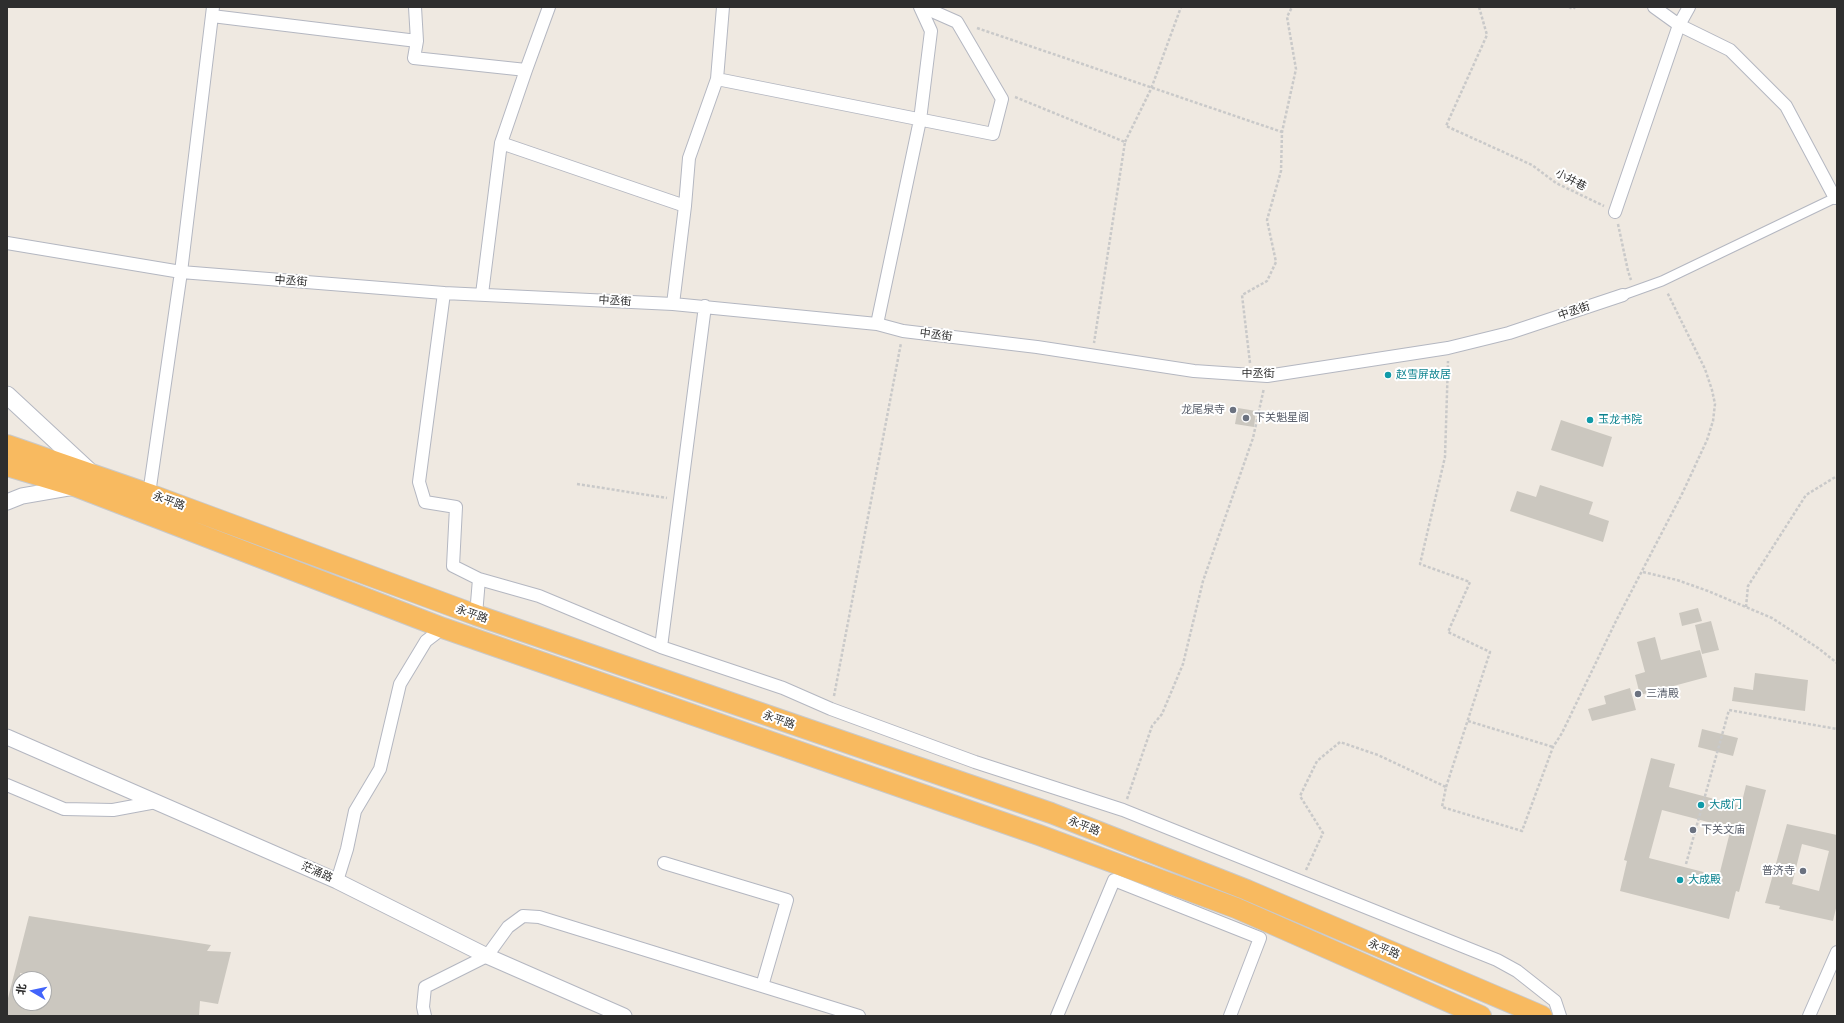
<!DOCTYPE html>
<meta charset="utf-8">
<style>
body{margin:0}
#map{position:relative;width:1844px;height:1023px;overflow:hidden;background:#efe9e1;font-family:"Public Sans","Noto Sans SC",sans-serif}
canvas{display:block}
.frame{position:absolute;inset:0;border:8px solid #2e2e2e;pointer-events:none}
.north{position:absolute;left:12px;top:971px;width:40px;height:40px;box-sizing:border-box;background:#fff;border:1px solid #ababab;border-radius:50%;rotate:279deg;font-size:11px;font-weight:700;line-height:16px;text-align:center;color:#2e2e2e}
.north::after{content:'';display:block;margin:auto;width:14px;height:18px;background:#4264fb;clip-path:polygon(50% 0,100% 100%,50% 72%,0 100%)}
</style>
<div id="map">
<canvas width="1844" height="1023"></canvas>
<div class="frame"></div>
<div class="north">北</div>
</div>
<script>
const ctx = document.querySelector('canvas').getContext('2d');
ctx.lineJoin = 'round';
function paint(path, color) { ctx.fillStyle = color; ctx.fill(path, 'evenodd'); }
const toPath = rows => new Path2D(rows.map(r => 'M' + r).join(''));
function stroke(path, color, width, dash) { ctx.strokeStyle = color; ctx.lineWidth = width; ctx.lineCap = dash ? 'butt' : 'round'; ctx.setLineDash(dash || []); ctx.stroke(path); }
function label(font, color, halo, rows, align = 'center') {
  ctx.font = font + ' "Public Sans","Noto Sans SC",sans-serif'; ctx.lineWidth = 4; ctx.setLineDash([]); ctx.textBaseline = 'middle'; ctx.strokeStyle = halo; ctx.fillStyle = color; for (const [text, x, y, turn = 0] of rows) {
    ctx.save(); ctx.translate(x, y); ctx.rotate((+turn || 0) * Math.PI / 180); ctx.textAlign = isNaN(turn) ? turn : align; if (halo) ctx.strokeText(text, 0, 0); ctx.fillText(text, 0, 0); ctx.restore();
  }
}
paint(toPath([
 [1238,408,1256,411,1254,427,1235,424],
 [1561,420,1612,437,1603,467,1551,450],
 [1540,485,1593,502,1589,514,1609,521,1603,542,1510,511,1517,491,1536,497],
 [1698,608,1702,621,1682,626,1679,613],
 [1711,621,1719,650,1702,654,1695,625],
 [1655,637,1661,660,1700,650,1707,677,1640,695,1635,675,1645,672,1637,642],
 [1755,673,1808,680,1805,711,1732,701,1734,687,1753,690],
 [1630,688,1636,710,1592,721,1588,709,1606,704,1604,696],
 [1702,729,1738,738,1733,756,1698,747],
 [1651,758,1675,764,1669,787,1741,806,1746,785,1766,790,1739,892,1736,891,1729,919,1620,891,1627,861,1624,860],
 [1662,810,1731,828,1719,876,1649,858],
 [1787,824,1837,835,1837,904,1833,921,1779,909,1780,906,1765,903],
 [1802,844,1829,851,1819,891,1792,884],
 [29,916,211,945,207,951,231,952,218,1004,200,1001,199,1016,7,1016,7,1002],
 [20,973,44,977,44,1003,20,1003]
]), '#cbc7bf');
const pedestrian = toPath([
 [1623,295,1662,281,1837,197]
]);
const minor = toPath([
 [415,7,417,41],
 [1654,7,1679,25,1730,50,1786,106,1835,198],
 [212,16,417,41,414,58,526,70],
 [717,79,993,134,1002,99,957,22,923,7],
 [501,143,685,206],
 [1615,212,1679,25,1689,7],
 [7,243,181,272,444,293,673,304,877,324,903,331,1037,347,1194,371,1267,376,1448,348,1509,333,1623,295],
 [444,293,419,482,425,502,456,507,453,566,479,579],
 [482,294,501,143,526,70,549,7],
 [673,304,685,206,689,158,717,79,723,7],
 [877,324,920,120,931,31,920,7],
 [149,494,181,272,213,7],
 [476,615,479,579,539,596,661,647,783,688,831,709,975,762,1123,810,1497,960,1517,971,1555,1001,1560,1016],
 [661,647,705,306],
 [7,785,64,809,113,810,156,802],
 [664,863,787,900,762,986],
 [337,881,347,849,355,811,380,769,400,684,426,641,443,628],
 [425,1016,423,1007,425,987,487,956,508,927,523,916,539,917,859,1016],
 [1057,1016,1114,880,1260,938,1230,1016],
 [1809,1016,1837,952]
]);
const tertiary = toPath([
 [7,502,22,496,74,487],
 [7,737,337,881,487,956,624,1016]
]);
const secondary = toPath([
 [7,395,91,473]
]);
const trunk = toPath([
 [7,445,149,494,476,615,1051,813,1247,890,1542,1016],
 [7,466,77,487,443,628,1039,835,1236,908,1481,1016]
]);
stroke(pedestrian, '#b4b7c1', 11);
stroke(minor, '#b4b7c1', 14);
stroke(tertiary, '#b4b7c1', 17);
stroke(secondary, '#b4b7c1', 19);
stroke(trunk, '#c9c9c9', 22);
stroke(toPath([
 [1479,7,1487,35,1446,126,1532,165,1556,183,1604,206],
 [1569,7,1573,9,1575,7],
 [977,28,1282,132],
 [1015,97,1125,142,1094,343],
 [1125,142,1151,89,1181,7],
 [1618,224,1628,271,1631,280],
 [1250,363,1242,295,1267,281,1276,262,1267,220,1281,171,1282,132,1296,69,1287,17,1292,7],
 [577,484,667,498],
 [1643,572,1677,580,1708,591,1772,618,1818,648,1837,663],
 [1746,607,1748,586,1806,495,1837,476],
 [834,696,901,343],
 [1468,721,1553,747],
 [1446,787,1490,652,1448,632,1470,582,1420,564,1445,457,1448,361],
 [1127,799,1152,726,1162,714,1183,664,1203,581,1253,438,1264,388],
 [1686,864,1729,710,1837,729],
 [1306,870,1323,833,1300,796,1317,761,1340,742,1378,755,1446,787,1442,807,1522,831,1553,747,1562,733,1616,621,1683,492,1707,440,1713,421,1715,404,1712,390,1705,369,1667,292]
]), '#c9c9c9', 2.5, [3, 2]);
stroke(pedestrian, '#fff', 9);
stroke(minor, '#fff', 12);
stroke(tertiary, '#fff', 15);
stroke(secondary, '#fff', 17);
stroke(trunk, '#f8ba60', 20);
for (const [x, y, r, color] of [
 [1388,375,4,"#0f9aa8"],
 [1233,410,4,"#6b7280"],
 [1246,418,4,"#6b7280"],
 [1590,420,4,"#0f9aa8"],
 [1638,694,4,"#6b7280"],
 [1701,805,4,"#0f9aa8"],
 [1693,830,4,"#6b7280"],
 [1803,871,4,"#6b7280"],
 [1680,880,4,"#0f9aa8"]
]) { const dot = new Path2D(); dot.arc(x, y, r, 0, 2 * Math.PI); ctx.fillStyle = color; ctx.fill(dot); stroke(dot, '#fff', 1.5); }
label('11px', '#2e2e2e', '#fff', [
 ["小井巷",1571,180,28],
 ["中丞街",291,281,4],
 ["中丞街",615,301,3],
 ["中丞街",1574,311,-19],
 ["中丞街",936,335,7],
 ["中丞街",1258,374],
 ["永平路",169,501,20],
 ["永平路",472,614,19],
 ["永平路",779,720,19],
 ["永平路",1084,826,21],
 ["茫涌路",317,872,24],
 ["永平路",1384,949,23]
]);
label('11px', '#0d838f', '#fff', [
 ["赵雪屏故居",1396,375],
 ["玉龙书院",1598,420],
 ["大成门",1709,805],
 ["大成殿",1688,880]
], 'left');
label('11px', '#5b616d', '#fff', [
 ["龙尾泉寺",1225,410,"right"],
 ["下关魁星阁",1254,418],
 ["三清殿",1646,694],
 ["下关文庙",1701,830],
 ["普济寺",1795,871,"right"]
], 'left');
</script>
